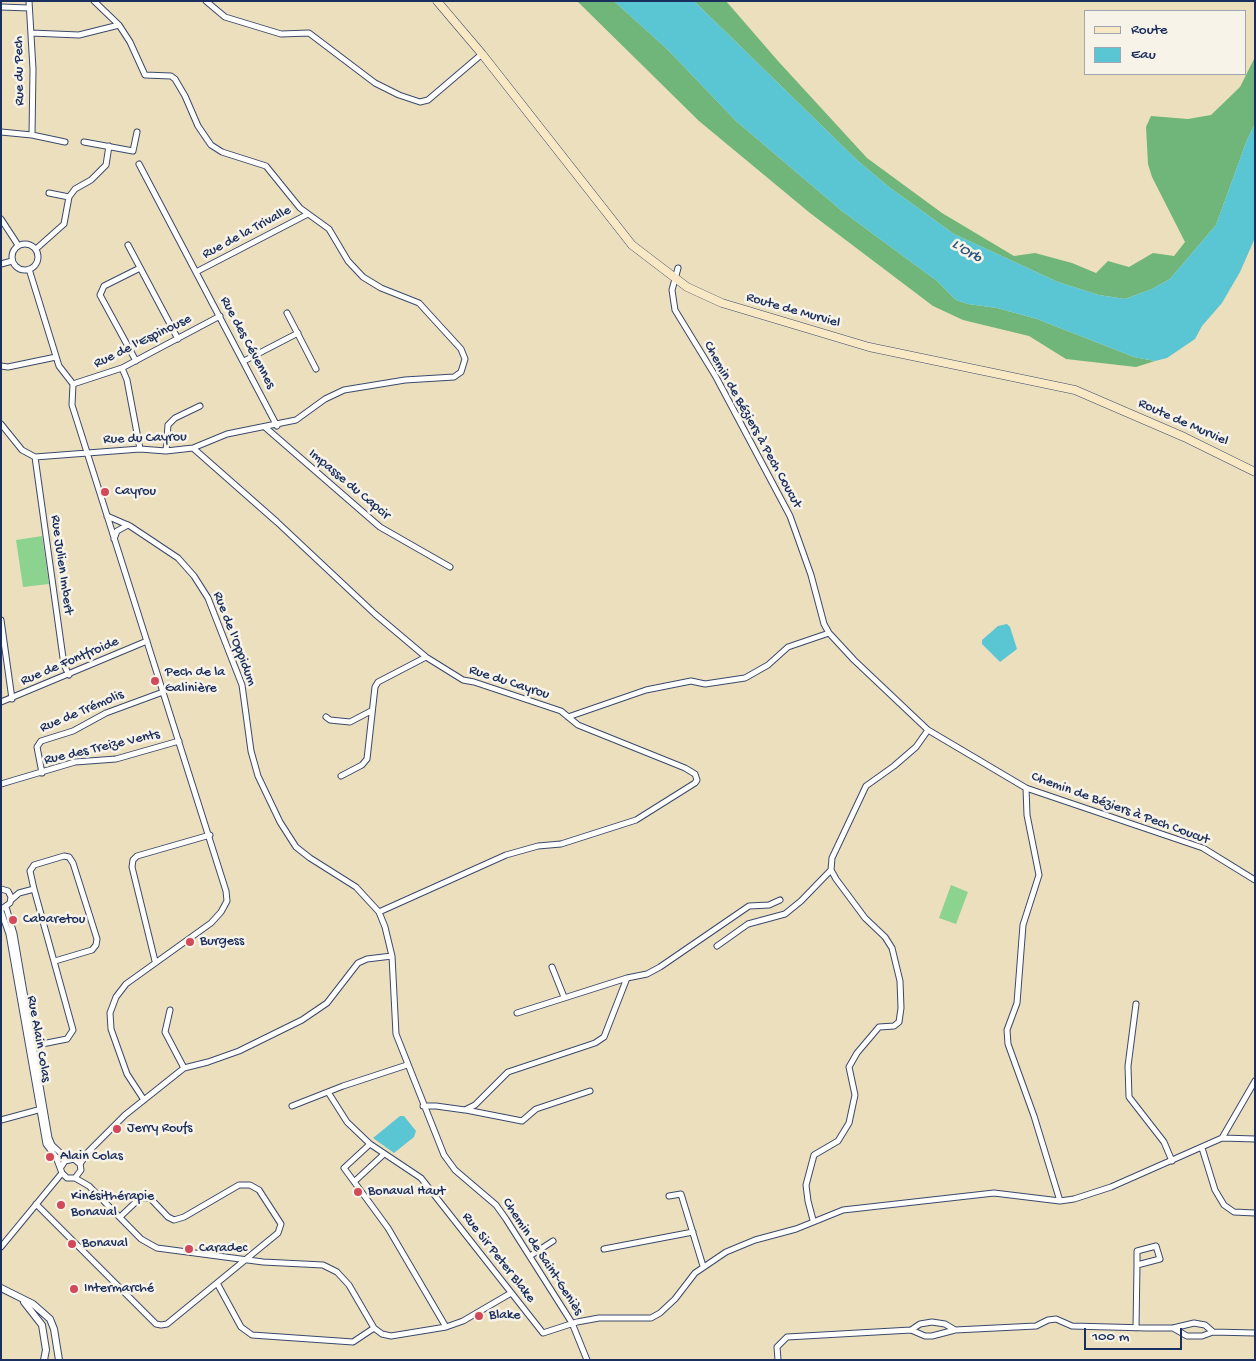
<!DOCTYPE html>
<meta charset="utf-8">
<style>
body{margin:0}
#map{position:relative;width:1256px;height:1361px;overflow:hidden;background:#ecdfbd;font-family:"Gochi Hand",sans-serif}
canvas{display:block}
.frame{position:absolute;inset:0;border:2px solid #1b2f5e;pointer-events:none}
.legend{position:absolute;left:1084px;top:10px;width:162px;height:65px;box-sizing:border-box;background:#f7f3e8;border:1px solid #9fa5b1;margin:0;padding:6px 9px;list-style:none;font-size:15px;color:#1b2f5e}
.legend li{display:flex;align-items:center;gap:10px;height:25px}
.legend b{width:25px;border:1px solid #9fa5b1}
.scale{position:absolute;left:1084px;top:1328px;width:98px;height:22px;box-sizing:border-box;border:2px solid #1b2f5e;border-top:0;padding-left:6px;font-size:15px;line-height:18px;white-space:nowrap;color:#1b2f5e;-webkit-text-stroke:4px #f7f3e8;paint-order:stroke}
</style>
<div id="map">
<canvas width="1256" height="1361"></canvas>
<div class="frame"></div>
<ul class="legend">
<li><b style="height:6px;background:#f8e8c3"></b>Route</li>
<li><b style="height:14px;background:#5ac5d3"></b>Eau</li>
</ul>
<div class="scale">100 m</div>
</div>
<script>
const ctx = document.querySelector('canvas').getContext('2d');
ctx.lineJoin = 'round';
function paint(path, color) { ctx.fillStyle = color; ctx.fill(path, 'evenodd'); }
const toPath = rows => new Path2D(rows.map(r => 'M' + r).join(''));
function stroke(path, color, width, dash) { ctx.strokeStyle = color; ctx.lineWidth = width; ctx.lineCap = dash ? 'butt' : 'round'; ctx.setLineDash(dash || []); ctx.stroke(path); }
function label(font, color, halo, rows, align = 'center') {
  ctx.font = font + ' "Gochi Hand",sans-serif'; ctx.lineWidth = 5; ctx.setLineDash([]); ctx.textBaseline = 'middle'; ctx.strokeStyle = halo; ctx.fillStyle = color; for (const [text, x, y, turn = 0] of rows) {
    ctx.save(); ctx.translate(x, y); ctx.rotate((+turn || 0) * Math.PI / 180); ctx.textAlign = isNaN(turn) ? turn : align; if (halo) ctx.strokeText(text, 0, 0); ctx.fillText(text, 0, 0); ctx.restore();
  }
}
paint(toPath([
 [42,536,49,584,23,587,16,540],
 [951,885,968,892,956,924,939,918]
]), '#8bd38f');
paint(toPath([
 [577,1,614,1,667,49,736,121,842,211,937,281,956,300,968,304,997,308,1037,319,1134,357,1155,361,1136,367,1066,359,1029,336,963,320,933,306,810,213,699,121],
 [694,1,726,1,778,61,867,158,942,213,1014,256,1035,253,1072,263,1096,273,1108,261,1129,267,1153,253,1174,256,1185,242,1152,177,1148,164,1146,127,1151,116,1188,119,1211,115,1240,87,1255,57,1255,124,1247,140,1216,225,1170,279,1152,289,1125,299,1099,295,1058,282,954,234,889,187,858,161]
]), '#70b57a');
paint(toPath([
 [614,1,694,1,858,161,889,187,954,234,1058,282,1099,295,1125,299,1152,289,1170,279,1216,225,1247,140,1255,124,1255,238,1240,272,1222,303,1202,326,1195,339,1167,358,1155,361,1134,357,1037,319,997,308,968,304,956,300,937,281,842,211,736,121,667,49],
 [1007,624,1010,627,1017,649,1000,662,982,644,982,640,998,626],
 [400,1116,404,1116,416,1131,414,1137,394,1153,373,1138]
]), '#5ac5d3');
const minor = toPath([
 [29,1,33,69,32,135],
 [94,1,119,25,130,42,145,75,171,76,175,79,185,96,198,126,211,145,222,152,266,166,300,208,329,229,348,261,363,277,381,288,419,303,461,349,465,359,461,372,454,377,405,380,344,390,325,399,296,420,227,434,193,448],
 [206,1,225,17,281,34,309,33,375,83,399,95,420,102,428,100,482,54],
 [1,7,29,8],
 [31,33,79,35,119,25],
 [1,132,32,135,65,142],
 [84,142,133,151,137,132],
 [139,164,277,426],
 [49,193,69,197],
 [1,219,18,245],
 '12 257a13 13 0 1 1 26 0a13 13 0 1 1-26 0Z',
 [128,245,178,339],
 [36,249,64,224,69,197,75,189,91,180,106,165,109,146],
 [1,264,12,261],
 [678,268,672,290,675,310,716,377,790,516,811,575,824,624,829,633,854,660,928,730,1026,788,1203,848,1255,880],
 [29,269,59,366,73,384,72,405,226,891,227,901,221,912,211,923,126,984,116,997,110,1013,111,1029,127,1074,144,1100],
 [196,272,308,214],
 [287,313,316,369],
 [136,361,100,295,104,286,140,268],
 [244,361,298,333],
 [1,366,8,367,56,357],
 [122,368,127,380,140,449],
 [73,384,122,368,220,316],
 [1,424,22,450,35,457],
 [266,428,380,527,450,567],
 [166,451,168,425,175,418,200,406],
 [35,457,140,449,166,451,193,448,277,522,375,614,426,657,463,680,474,682,561,711,578,725,685,768,695,774,697,780,695,783,636,820,561,844,538,846,506,855,379,912],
 [35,457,64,665,69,675],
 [107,516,130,526,178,558,194,576,208,598,242,685,251,751,258,776,280,822,296,847,310,858,356,887,379,912,385,927,392,956,396,1034,444,1155,455,1170,496,1205,506,1219,572,1323,587,1360],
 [114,539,117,531,128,525],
 [1,620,12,699],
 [1,702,147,641],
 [326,717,330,720,350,722,371,711],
 [568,717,646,690,691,681,705,684,745,678,768,665,788,647,829,633],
 [42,773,37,747,41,741,73,731,106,713,163,692],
 [341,776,362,765,367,759,375,687,378,682,426,657],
 [1,784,75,762,116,759,179,741],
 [1026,788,1027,815,1039,875,1023,925,1017,1003,1007,1030,1008,1044,1034,1116,1060,1201],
 [1,889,8,891,11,897,10,903,3,908],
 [34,889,30,871,34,865,64,856,69,857,73,863,97,939,96,945,92,950,55,961],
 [11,900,19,893,34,889,73,1030,67,1039,32,1046],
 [6,907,14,934,49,1138,52,1145,68,1160],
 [1,911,9,934,46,1144,56,1157,62,1173,67,1178,75,1178,81,1170,80,1164,74,1159,65,1161,61,1167],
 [717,946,748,924,785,914,801,901,831,870],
 [155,961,132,867,133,860,137,856,210,835],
 [552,967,564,997],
 [1136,1004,1128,1066,1129,1097,1164,1142,1172,1161],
 [170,1010,165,1032,184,1068],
 [517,1013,627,978],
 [328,1092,347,1122,370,1144,421,1178,543,1333,577,1322,599,1318,651,1318,660,1313,675,1299,695,1273,726,1252,755,1240,796,1229,843,1210,994,1193,1060,1201,1074,1199,1111,1187,1222,1138,1255,1081],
 [292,1106,343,1086,407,1065],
 [423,1106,436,1106,465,1110,475,1105,508,1072,595,1043,604,1037,627,978,647,974,660,967,749,906,769,905,780,900],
 [466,1110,522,1121,536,1109,590,1091],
 [1,1120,38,1110],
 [1222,1138,1255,1139],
 [370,1144,344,1168,388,1228,446,1327],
 [1202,1148,1215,1190,1224,1205,1234,1212,1255,1213],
 [80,1164,88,1152,125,1115,184,1068,208,1062,239,1051,302,1020,327,1003,358,963,367,959,392,956],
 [75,1178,89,1186,141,1239,157,1248,263,1262,323,1265,337,1272,349,1285,374,1328,382,1334,391,1336,446,1327,463,1321,511,1293],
 [355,1181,383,1155],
 [669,1196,681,1194,703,1266],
 [36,1204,156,1324,161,1325,167,1324,278,1233,281,1224,259,1190,250,1185,239,1185,184,1217,174,1220,168,1217,150,1198,140,1198,120,1217],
 [813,1220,808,1201,806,1185,814,1155,838,1141,849,1123,855,1095,849,1067,857,1053,879,1027,894,1026,899,1022,901,1008,900,981,892,948,885,937,865,918,836,879,831,870,832,858,866,786,894,766,916,747,928,730],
 [1,1247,62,1173],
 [604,1249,693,1232],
 [530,1256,553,1241],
 [217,1283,241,1327,252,1335,353,1342,374,1328],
 [1136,1328,1137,1265,1160,1259,1156,1246,1137,1251,1137,1265],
 [1173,1328,1187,1336,1202,1336,1213,1332],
 [911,1330,925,1336,932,1336,955,1330],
 [778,1360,777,1347,787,1337,911,1330,920,1324,932,1322,945,1324,955,1330,1036,1326,1048,1320,1056,1319,1072,1326,1147,1328,1173,1328,1194,1323,1205,1325,1213,1332,1255,1333]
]);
const tertiary = toPath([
 [1,1288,33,1304,50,1319,54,1329,59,1360],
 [24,1302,42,1325,46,1350,44,1360]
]);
const secondary = toPath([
 [437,1,482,54,632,245,687,287,722,303,869,347,1075,390,1184,437,1255,472]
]);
stroke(minor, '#3a496c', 7);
stroke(tertiary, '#3a496c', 8);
stroke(secondary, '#3a496c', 9);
stroke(minor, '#fff', 5);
stroke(tertiary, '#fff', 6);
stroke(secondary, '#f8e8c3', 8);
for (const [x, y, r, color] of [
 [105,492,5,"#d1495b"],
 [155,681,5,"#d1495b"],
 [13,920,5,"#d1495b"],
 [190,942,5,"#d1495b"],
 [117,1129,5,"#d1495b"],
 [50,1157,5,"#d1495b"],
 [358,1192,5,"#d1495b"],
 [61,1205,5,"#d1495b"],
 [72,1244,5,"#d1495b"],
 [189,1249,5,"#d1495b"],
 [74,1289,5,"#d1495b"],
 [479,1316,5,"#d1495b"]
]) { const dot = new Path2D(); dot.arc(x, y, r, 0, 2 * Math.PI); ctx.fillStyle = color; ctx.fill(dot); stroke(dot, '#f7f3e8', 2); }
label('14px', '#1b2f5e', '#f7f3e8', [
 ["Rue du Pech",20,71,-91],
 ["Rue de la Trivalle",247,233,-28],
 ["Route de Murviel",793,311,16],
 ["Rue de l'Espinouse",143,342,-26],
 ["Rue des Cévennes",247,343,62],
 ["Route de Murviel",1183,423,24],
 ["Chemin de Béziers à Pech Coucut",752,425,61],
 ["Rue du Cayrou",145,439,-2],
 ["Impasse du Capcir",349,485,40],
 ["Rue Julien Imbert",61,565,82],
 ["Rue de l'Oppidum",234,639,69],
 ["Rue de Fontfroide",70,662,-23],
 ["Rue du Cayrou",509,683,18],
 ["Rue de Trémolis",82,712,-23],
 ["Rue des Treize Vents",102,748,-13],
 ["Chemin de Béziers à Pech Coucut",1120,809,20],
 ["Rue Alain Colas",38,1039,80],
 ["Chemin de Saint-Geniès",542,1257,57],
 ["Rue Sir Peter Blake",498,1258,52]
]);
label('14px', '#1b2f5e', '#f7f3e8', [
 ["Cayrou",115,492],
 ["Pech de la",165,673],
 ["Galinière",165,689],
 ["Cabaretou",23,920],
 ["Burgess",200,942],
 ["Jerry Roufs",127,1129],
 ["Alain Colas",60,1157],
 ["Bonaval Haut",368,1192],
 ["Kinésithérapie",71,1197],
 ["Bonaval",71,1213],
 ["Bonaval",82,1244],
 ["Caradec",199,1249],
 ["Intermarché",84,1289],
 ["Blake",489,1316]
], 'left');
label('italic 15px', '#2b547b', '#f7f3e8', [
 ["L'Orb",966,252,32]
]);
</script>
